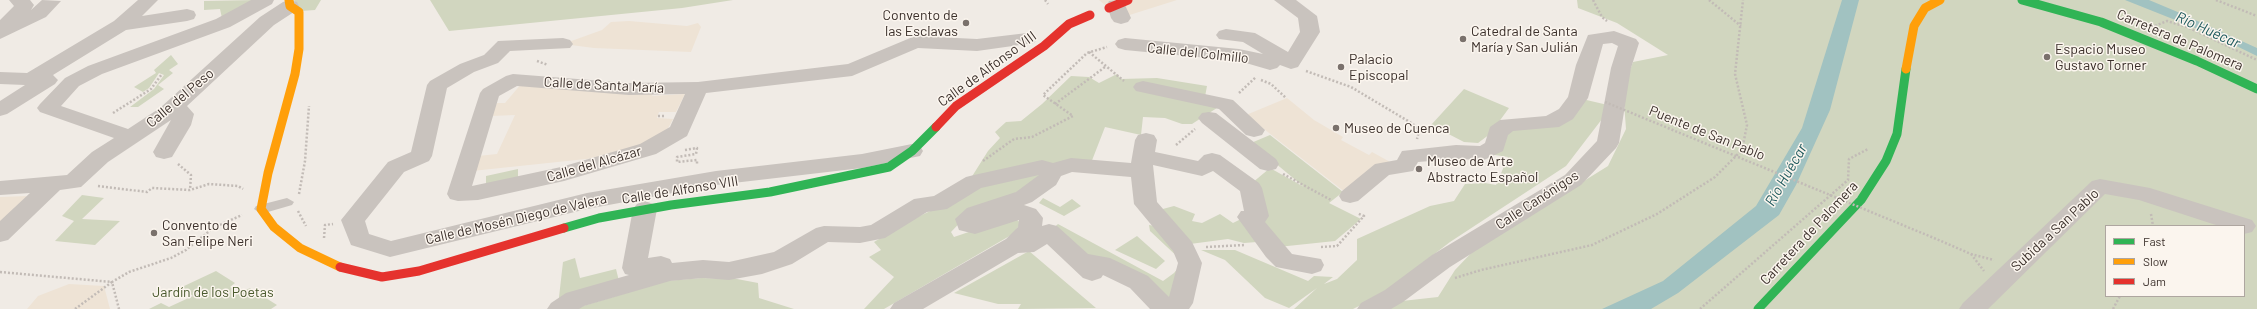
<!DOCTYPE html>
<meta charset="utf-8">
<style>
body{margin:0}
#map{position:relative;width:2257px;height:309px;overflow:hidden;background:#f0ebe5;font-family:Barlow,sans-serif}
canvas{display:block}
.legend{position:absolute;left:2105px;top:225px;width:140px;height:72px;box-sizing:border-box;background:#fbf5ee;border:1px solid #aea6a0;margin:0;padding:5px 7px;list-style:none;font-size:12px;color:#3b302b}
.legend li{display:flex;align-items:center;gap:8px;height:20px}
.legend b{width:20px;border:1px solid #aea6a0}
</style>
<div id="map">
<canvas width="2257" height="309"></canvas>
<ul class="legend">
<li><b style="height:5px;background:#30b455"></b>Fast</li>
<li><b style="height:5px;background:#ff9f0a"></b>Slow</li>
<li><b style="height:5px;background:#e5322d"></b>Jam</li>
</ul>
</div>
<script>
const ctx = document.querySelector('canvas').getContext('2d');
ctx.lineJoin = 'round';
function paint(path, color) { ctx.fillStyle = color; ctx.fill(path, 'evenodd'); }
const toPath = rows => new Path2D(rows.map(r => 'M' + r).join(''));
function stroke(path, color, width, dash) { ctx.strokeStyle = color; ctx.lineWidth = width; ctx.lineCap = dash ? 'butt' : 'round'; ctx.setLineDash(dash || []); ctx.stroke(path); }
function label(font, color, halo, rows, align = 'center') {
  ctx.font = font + ' Barlow,sans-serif'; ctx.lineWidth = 3; ctx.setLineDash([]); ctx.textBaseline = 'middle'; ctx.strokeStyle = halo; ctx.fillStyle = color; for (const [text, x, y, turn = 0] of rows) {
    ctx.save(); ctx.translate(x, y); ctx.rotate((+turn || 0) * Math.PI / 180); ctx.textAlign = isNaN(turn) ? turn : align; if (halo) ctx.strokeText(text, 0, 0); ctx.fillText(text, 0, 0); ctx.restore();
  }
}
paint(toPath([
 [257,0,223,23,220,9,204,10,204,1],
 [294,0,321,0,315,10,301,11],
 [430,0,733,0,682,8,449,31],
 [1577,0,2257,0,2257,309,1379,309,1393,302,1438,297,1455,270,1476,248,1608,166,1626,129,1623,89,1633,62,1668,55,1617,23,1578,8],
 [2106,226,2244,226,2244,296,2106,296],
 [171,55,178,64,169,70,173,73,158,85,164,89,138,107,130,107,154,89,164,75,159,73,149,88,143,92,134,87,156,73,154,70],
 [1117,74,1121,79,1157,78,1207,86,1204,102,1220,106,1192,124,1182,124,1165,118,1143,117,1141,135,1105,127,1091,163,1043,175,1027,188,971,211,951,232,954,237,1013,217,1021,223,1013,234,884,309,864,309,894,277,869,257,881,250,874,242,909,221,943,205,971,178,988,151,1000,138,995,132,1006,122,1021,121,1042,104,1071,76,1089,77,1099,83],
 [1464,89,1509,108,1490,134,1478,143,1464,142,1431,125],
 [1578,98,1612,106,1566,166,1450,242,1381,295,1353,309,1294,309,1317,288,1289,308,1265,298,1225,260,1201,250,1235,250,1308,281,1314,276,1333,277,1324,284,1337,279,1357,260,1357,239,1430,206,1454,201,1465,184,1485,183,1496,185,1508,157,1482,153,1498,132,1551,122],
 [1270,135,1343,192,1329,203,1361,219,1335,241,1278,247,1257,218,1252,183,1270,168,1304,187,1251,143],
 [518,169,518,179,486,186,486,176],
 [82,195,104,198,82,219,120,221,95,245,55,241,74,221,62,216],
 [1043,198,1060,207,1072,199,1081,206,1064,216,1039,203],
 [1174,206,1195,214,1192,221,1202,223,1220,214,1233,223,1241,219,1257,242,1244,243,1228,239,1190,244,1159,210],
 [1058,224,1163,281,1174,273,1183,262,1150,231,1149,225,1161,227,1188,265,1169,305,1050,231],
 [1137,236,1165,261,1156,269,1115,250],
 [1029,251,1096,308,1018,309,1021,304,998,304,954,293],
 [575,258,580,278,616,269,619,281,558,306,563,262],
 [216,271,235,283,230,287,240,293,250,288,277,305,271,309,149,309,161,303,169,307,193,296,182,287],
 [702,278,737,279,758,283,759,298,794,309,573,309,666,281]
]), '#d1d6bf');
paint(toPath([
 [1099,0,1177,0,1120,18],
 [629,21,687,26,698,23,701,27,691,52,594,48,563,44,602,30,611,22],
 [522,83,654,92,652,96,685,94,676,112,659,112,657,118,673,119,663,138,605,157,472,171,478,156,497,154,515,115,491,116,497,103,505,103],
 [1287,98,1314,120,1343,137,1341,140,1369,155,1372,152,1392,163,1350,196,1246,115],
 [29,196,0,224,0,197],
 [69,284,104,286,110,309,27,309,38,296]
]), '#eee3d5');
paint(toPath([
 [1842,0,1859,0,1830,110,1796,185,1779,215,1678,293,1651,309,1602,309,1663,281,1756,206,1802,128],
 [2125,0,2149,0,2180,13,2257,48,2257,56,2218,37]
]), '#a1c2c1');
stroke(toPath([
 [1045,0,1048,4],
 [1593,0,1602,17,1607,21],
 [1709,0,1741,26],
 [2216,0,2257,16],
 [2155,26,2167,21,2187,27,2257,60],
 [1089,52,1124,81],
 [537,61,548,65],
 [1306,71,1351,87,1413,124,1419,131,1417,139],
 [1261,80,1271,84,1286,98],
 [1239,93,1256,77],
 [1055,104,1105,67],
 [113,113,151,89,162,74],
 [658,116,665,116],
 [1176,145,1195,129],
 [685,150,697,148,696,154,677,157,677,162,697,160,697,165],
 [983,161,1014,139,1032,137,1073,116,1043,95,1087,53,1107,47],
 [178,164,191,175,190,190],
 [1283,174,1331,200],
 [98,186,147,192,152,188,190,190,209,184,238,186,243,189],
 [299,194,305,161,309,106],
 [298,211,306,226],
 [2151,214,2153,226],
 [324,238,325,225,333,224],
 [1934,238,1971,254,1994,260],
 [1206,247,1245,245],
 [1321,247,1337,246,1364,216,1357,213],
 [1971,254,1984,271],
 [0,272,112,282,129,272,171,258,186,250,213,228,242,215],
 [1455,278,1481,270,1592,245,1657,214,1715,177,1742,150,1747,125,1735,74,1743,0],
 [75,309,112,282,119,309],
 [1700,309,1848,180,1849,159,1868,149],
 [2113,309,2120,296]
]), '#c2bbb6', 2.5, [2, 2]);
paint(toPath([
 [287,198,294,202,292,205,261,214,254,209,256,206,287,198]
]), '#c9c3be');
paint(toPath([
 [9,0,30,0,34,5,31,10,42,0,61,1,46,17,0,39,0,20,14,6,9,0],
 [138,0,158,0,142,16,187,9,194,11,196,15,194,19,187,21,126,30,53,75,58,80,55,84,7,114,0,116,0,101,25,85,0,84,0,72,27,73,114,21,138,0],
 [251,0,274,0,272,4,230,27,102,74,79,86,61,106,128,129,160,108,260,17,283,2,290,0,297,2,299,6,297,10,274,25,187,106,194,114,191,125,172,157,164,159,156,157,153,152,171,120,108,162,81,187,60,190,8,240,0,242,0,221,30,193,0,195,0,181,67,175,92,152,114,138,40,112,37,108,40,104,65,78,88,66,216,19,251,0],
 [1119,0,1123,1,1125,5,1131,18,1128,22,1121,24,1114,22,1111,18,1107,5,1109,1,1119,0],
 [1274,0,1296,0,1317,16,1320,32,1298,67,1291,69,1280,65,1277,68,1270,70,1239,61,1125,50,1118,48,1115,44,1118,40,1125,38,1239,49,1263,54,1243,42,1219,39,1216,35,1219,31,1226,29,1255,33,1288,52,1300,32,1298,18,1274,0],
 [1614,31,1636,39,1639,43,1631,68,1619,143,1616,148,1581,185,1450,267,1403,302,1391,309,1357,309,1361,303,1385,290,1432,255,1565,175,1597,141,1611,68,1618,46,1612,43,1603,44,1588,98,1573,119,1559,127,1513,131,1508,135,1503,151,1484,160,1456,159,1418,162,1413,171,1389,175,1358,201,1350,203,1342,201,1339,196,1342,191,1375,164,1397,160,1402,151,1456,145,1480,146,1485,143,1490,127,1500,120,1546,116,1559,109,1568,97,1576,65,1588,35,1614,31],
 [1027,33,1034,35,1037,39,1034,43,977,51,918,48,852,76,706,93,687,136,656,154,564,181,478,200,458,201,450,199,447,194,480,93,483,89,506,76,513,74,629,83,698,82,848,64,915,36,977,39,1027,33],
 [517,86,629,95,685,94,670,127,640,144,561,167,472,186,499,96,517,86],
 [563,38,570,40,573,44,570,48,510,51,498,63,474,72,447,88,432,156,429,161,404,172,365,221,369,234,391,241,587,193,716,171,862,154,912,144,920,146,923,151,920,156,862,168,716,185,587,209,390,257,351,245,341,220,388,162,411,152,427,85,430,81,460,64,484,55,498,41,563,38],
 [1143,81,1233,100,1265,130,1262,135,1254,137,1246,135,1219,109,1136,91,1133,87,1136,83,1143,81],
 [1209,112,1216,113,1276,159,1279,164,1276,169,1268,171,1260,169,1202,123,1198,118,1202,113,1209,112],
 [1146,133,1154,135,1157,140,1155,152,1198,161,1204,155,1212,153,1220,155,1259,183,1262,188,1269,216,1265,222,1292,254,1321,259,1324,265,1321,271,1312,274,1276,267,1266,257,1237,217,1241,211,1244,211,1240,191,1213,171,1202,176,1153,165,1157,202,1192,242,1202,263,1193,303,1189,309,1150,309,1130,288,1103,275,1101,278,1092,281,1083,278,1047,244,1034,252,1018,253,923,309,890,309,894,303,1006,239,1018,227,1019,220,975,234,959,230,955,219,967,208,1016,192,1039,175,981,188,947,209,927,212,885,238,860,243,828,242,792,264,762,274,729,280,703,278,670,281,584,306,579,309,547,309,551,303,566,293,629,275,625,274,622,268,633,209,637,204,645,201,653,204,657,209,648,258,661,256,670,259,672,263,703,260,729,262,774,252,816,228,824,226,860,227,871,225,914,199,934,196,966,177,974,175,1042,160,1053,163,1071,158,1131,163,1135,140,1138,135,1146,133],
 [1072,172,1131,177,1134,204,1173,251,1178,263,1169,297,1148,276,1110,258,1088,254,1057,226,1049,224,1042,226,1043,218,1036,209,1024,205,1032,202,1056,185,1061,176,1072,172],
 [2100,179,2150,188,2252,220,2256,226,2252,232,2244,234,2244,226,2219,226,2139,200,2105,194,1988,309,1959,309,1963,303,2092,181,2100,179]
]), '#c9c3be');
stroke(toPath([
 [2022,0,2101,22,2197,61,2257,89],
 [564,228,599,218,671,205,770,192,889,167,912,151,936,127],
 [1758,309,1861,200,1886,161,1897,134,1906,69]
]), '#30b455', 9);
stroke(toPath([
 [289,0,290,6,299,12,299,49,295,74,268,173,261,209,274,227,300,248,340,267],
 [1906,69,1914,26,1925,8,1940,0]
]), '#ff9f0a', 9);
stroke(toPath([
 [1109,8,1128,0],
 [936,127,956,106,1044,46,1069,24,1090,15],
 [340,267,382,277,419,271,564,228]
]), '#e5322d', 9);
stroke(toPath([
 [1605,102,1934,238]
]), '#c2bbb6', 2.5, [2, 2]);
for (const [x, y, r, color] of [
 [966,23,4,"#7a716c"],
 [1463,39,4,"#7a716c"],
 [2047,57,4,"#7a716c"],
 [1341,67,4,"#7a716c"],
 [1336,128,4,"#7a716c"],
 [1419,169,4,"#7a716c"],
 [154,233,4,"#7a716c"]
]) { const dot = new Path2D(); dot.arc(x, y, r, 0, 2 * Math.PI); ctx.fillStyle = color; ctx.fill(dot); stroke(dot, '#fbf5ee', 1.5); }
label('14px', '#3b302b', '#fbf5ee', [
 ["Convento de",958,15,"right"],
 ["las Esclavas",958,31,"right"],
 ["Catedral de Santa",1471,31],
 ["María y San Julián",1471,47],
 ["Espacio Museo",2055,49],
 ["Gustavo Torner",2055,65],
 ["Palacio",1349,59],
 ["Episcopal",1349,75],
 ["Museo de Cuenca",1344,128],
 ["Museo de Arte",1427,161],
 ["Abstracto Español",1427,177],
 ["Convento de",162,225],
 ["San Felipe Neri",162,241]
], 'left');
label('14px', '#3b302b', '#fbf5ee', [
 ["Carretera de Palomera",2180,40,23],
 ["Calle del Colmillo",1198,53,6],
 ["Calle de Alfonso VIII",987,69,-36],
 ["Calle de Santa María",604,85,3],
 ["Calle del Peso",180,98,-40],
 ["Puente de San Pablo",1707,133,22],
 ["Calle del Alcázar",594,164,-16],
 ["Calle de Alfonso VIII",680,190,-9],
 ["Calle Canónigos",1537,200,-33],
 ["Calle de Mosén Diego de Valera",516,219,-13],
 ["Subida a San Pablo",2055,230,-43],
 ["Carretera de Palomera",1809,233,-47]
]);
label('14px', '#4a5a2e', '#fbf5ee', [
 ["Jardín de los Poetas",213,292]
]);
label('italic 15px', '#1f5a5e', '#fbf5ee', [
 ["Río Huécar",2208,30,24],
 ["Río Huécar",1786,175,-60]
]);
</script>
